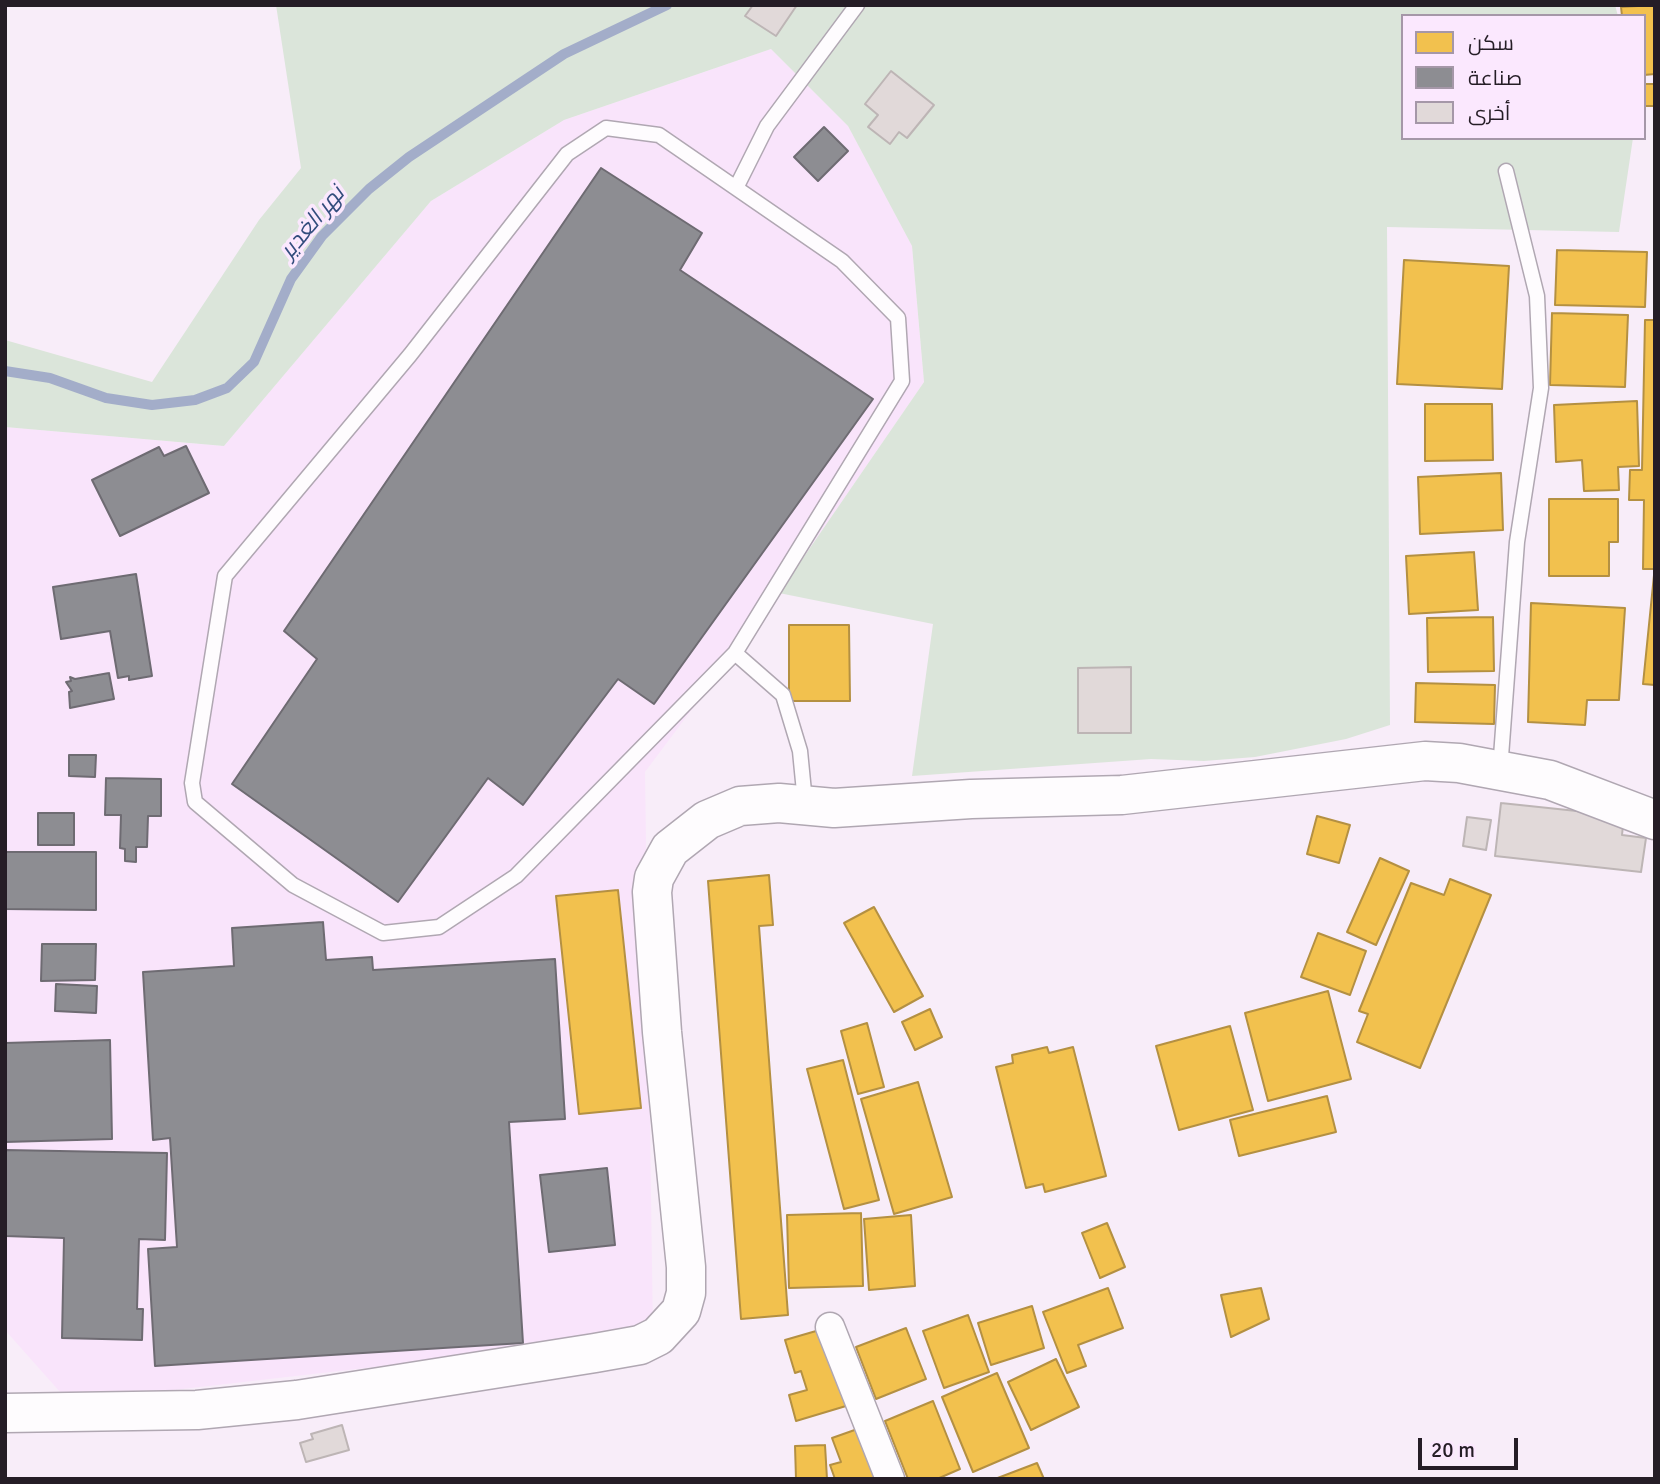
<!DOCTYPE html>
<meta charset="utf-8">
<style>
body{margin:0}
#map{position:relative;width:1660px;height:1484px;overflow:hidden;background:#f8edf9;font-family:Signika,Cairo,sans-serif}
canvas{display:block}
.frame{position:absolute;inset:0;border:7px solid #251d26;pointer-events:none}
.legend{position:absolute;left:1401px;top:14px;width:245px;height:126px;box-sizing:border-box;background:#fbe8fe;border:2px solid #a597a8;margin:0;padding:9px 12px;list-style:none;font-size:21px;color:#251d26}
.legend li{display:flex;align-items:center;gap:14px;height:35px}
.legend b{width:35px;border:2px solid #a597a8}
.scale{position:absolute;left:1418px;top:1438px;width:100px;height:32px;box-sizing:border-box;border:4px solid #251d26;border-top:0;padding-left:9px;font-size:21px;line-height:24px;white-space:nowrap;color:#251d26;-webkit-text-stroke:5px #fbe8fe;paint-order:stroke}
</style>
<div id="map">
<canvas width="1660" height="1484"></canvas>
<div class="frame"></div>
<ul class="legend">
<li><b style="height:19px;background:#f2c14e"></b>سكن</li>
<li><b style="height:19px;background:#8d8d92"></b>صناعة</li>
<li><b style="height:19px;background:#e1d9d9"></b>أخرى</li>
</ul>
<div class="scale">20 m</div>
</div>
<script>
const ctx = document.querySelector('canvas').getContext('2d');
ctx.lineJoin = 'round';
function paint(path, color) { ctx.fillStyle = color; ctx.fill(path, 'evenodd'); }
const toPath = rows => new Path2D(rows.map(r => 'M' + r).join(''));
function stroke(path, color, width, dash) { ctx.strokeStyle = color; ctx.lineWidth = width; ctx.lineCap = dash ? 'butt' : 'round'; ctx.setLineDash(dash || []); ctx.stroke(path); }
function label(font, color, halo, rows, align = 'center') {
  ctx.font = font + ' Signika,Cairo,sans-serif'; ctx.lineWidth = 7; ctx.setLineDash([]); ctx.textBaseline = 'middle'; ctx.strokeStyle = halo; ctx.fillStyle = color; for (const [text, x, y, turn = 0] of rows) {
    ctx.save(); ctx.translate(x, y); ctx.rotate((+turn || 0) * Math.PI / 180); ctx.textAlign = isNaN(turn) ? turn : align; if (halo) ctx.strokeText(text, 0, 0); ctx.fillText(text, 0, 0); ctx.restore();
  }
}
paint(toPath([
 [771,49,848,126,912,246,924,382,779,593,645,772,653,1335,69,1402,5,1330,5,427,224,446,431,201,564,120]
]), '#f9e4fb');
paint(toPath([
 [276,5,1615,5,1618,16,1403,16,1403,138,1633,138,1619,232,1387,227,1390,725,1346,739,1255,757,1204,761,1151,759,912,776,933,624,779,593,924,382,912,246,848,126,771,49,564,120,431,201,224,446,5,427,5,340,152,382,259,220,301,168]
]), '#dbe5da');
const homes = toPath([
 [1655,5,1655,74,1644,75,1644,16,1622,16,1621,7,1655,5],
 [1644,84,1655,84,1655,106,1644,106,1644,84],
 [1557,250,1647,252,1645,307,1555,305,1557,250],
 [1404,260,1509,266,1502,389,1397,384,1404,260],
 [1552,313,1628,315,1625,387,1550,385,1552,313],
 [1645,320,1655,320,1655,569,1643,569,1644,500,1629,500,1630,470,1642,470,1645,320],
 [1637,401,1639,466,1618,467,1619,490,1584,491,1582,460,1556,462,1554,405,1637,401],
 [1425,404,1492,404,1493,460,1425,461,1425,404],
 [1501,473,1503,530,1420,534,1418,477,1501,473],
 [1549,499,1618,499,1618,542,1609,542,1609,576,1549,576,1549,499],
 [1474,552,1478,610,1409,614,1406,556,1474,552],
 [1654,575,1655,575,1655,685,1643,684,1654,575],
 [1531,603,1625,608,1619,700,1587,700,1585,725,1528,722,1531,603],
 [1493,617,1494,671,1428,672,1427,618,1493,617],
 [789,625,849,625,850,701,789,701,789,625],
 [1416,683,1495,685,1494,724,1415,722,1416,683],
 [1317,816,1350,825,1339,863,1307,854,1317,816],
 [1380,858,1409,871,1376,945,1347,932,1380,858],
 [769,875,773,925,759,926,788,1315,741,1319,708,881,769,875],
 [1450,879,1491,895,1420,1068,1357,1042,1368,1014,1359,1011,1411,883,1444,895,1450,879],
 [618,890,641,1108,579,1114,556,896,618,890],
 [874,907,923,996,894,1012,844,923,874,907],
 [1318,933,1366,951,1350,995,1301,977,1318,933],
 [1328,991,1351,1079,1268,1101,1245,1013,1328,991],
 [930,1009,942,1037,915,1050,902,1022,930,1009],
 [867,1023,884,1087,858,1094,841,1031,867,1023],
 [1230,1026,1253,1110,1179,1130,1156,1046,1230,1026],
 [1047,1047,1049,1053,1073,1047,1106,1176,1045,1192,1043,1184,1026,1188,996,1067,1013,1063,1012,1055,1047,1047],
 [843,1060,879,1200,844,1209,807,1069,843,1060],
 [918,1082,952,1197,894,1214,861,1099,918,1082],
 [1327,1096,1336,1132,1239,1156,1230,1120,1327,1096],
 [861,1213,863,1286,789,1288,787,1215,861,1213],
 [911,1215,915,1286,869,1290,864,1219,911,1215],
 [1107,1223,1125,1267,1100,1278,1082,1233,1107,1223],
 [1108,1288,1123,1328,1078,1345,1086,1366,1067,1373,1043,1312,1108,1288],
 [1261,1288,1269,1319,1231,1337,1221,1295,1261,1288],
 [1032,1306,1044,1348,991,1365,978,1323,1032,1306],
 [968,1315,989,1372,944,1388,923,1331,968,1315],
 [906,1328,926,1379,876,1399,856,1347,906,1328],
 [823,1329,846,1406,796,1421,789,1395,807,1390,801,1371,795,1373,785,1340,823,1329],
 [1056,1359,1079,1407,1031,1430,1008,1382,1056,1359],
 [997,1373,1029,1448,973,1472,942,1397,997,1373],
 [933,1401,960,1469,937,1479,908,1479,885,1421,933,1401],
 [866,1426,885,1479,835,1479,830,1465,841,1462,832,1438,866,1426],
 [825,1445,827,1479,796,1479,795,1446,825,1445],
 [1037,1463,1044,1479,995,1479,1037,1463]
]);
paint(homes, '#f2c14e');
stroke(homes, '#b49042', 2);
const industry = toPath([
 [824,127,848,151,818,181,794,157,824,127],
 [601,168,702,233,680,270,873,399,654,704,618,679,523,805,488,778,398,902,232,784,317,659,284,631,601,168],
 [186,446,209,493,120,536,92,480,159,447,164,456,186,446],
 [136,574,152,676,129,680,129,676,118,678,110,631,61,639,53,587,136,574],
 [109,673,114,699,70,708,69,692,72,691,66,682,71,681,70,677,75,679,109,673],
 [69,755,96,755,95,777,69,776,69,755],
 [106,778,161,779,161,816,148,816,147,847,136,847,136,862,125,861,125,849,120,848,121,815,105,815,106,778],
 [38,813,74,813,74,845,38,845,38,813],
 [5,852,96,852,96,910,5,909,5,852],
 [323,922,326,960,372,957,373,970,555,959,565,1119,509,1122,523,1343,155,1366,148,1249,177,1247,170,1138,153,1140,143,972,234,966,232,928,323,922],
 [42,944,96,944,95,980,41,981,42,944],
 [56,984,97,986,96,1013,55,1011,56,984],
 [110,1040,112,1139,5,1142,5,1043,110,1040],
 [5,1150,167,1153,165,1240,139,1239,137,1309,143,1309,142,1340,62,1338,64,1238,5,1236,5,1150],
 [607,1168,615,1245,549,1252,540,1175,607,1168]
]);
paint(industry, '#8d8d92');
stroke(industry, '#6e6b72', 2);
stroke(toPath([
 [5,371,50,378,106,398,152,405,195,400,227,388,254,362,291,279,322,236,369,189,409,157,564,54,667,5]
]), '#a3adc9', 10);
const building = toPath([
 [753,5,797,5,776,36,745,16,753,5],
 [891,71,934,105,907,138,899,132,890,144,868,127,878,115,865,104,891,71],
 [1131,667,1131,733,1078,733,1078,668,1131,667],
 [1501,803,1624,816,1622,835,1646,838,1641,872,1495,856,1501,803],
 [1467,817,1491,820,1486,850,1463,846,1467,817],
 [342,1425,349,1450,306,1462,300,1443,313,1439,311,1434,342,1425]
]);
paint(building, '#e1d9d9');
stroke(building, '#bdb5b5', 2);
const lane = toPath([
 [606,128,659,135,842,261,898,318,902,381,735,653,516,876,439,927,383,933,293,885,195,802,192,783,225,576,410,355,567,154,606,128],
 [737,186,767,126,857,5],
 [735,653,783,695,800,751,805,802],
 [1500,770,1517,542,1541,388,1537,296,1506,171]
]);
const street = toPath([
 [830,1327,890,1479]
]);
const secondary = toPath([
 [5,1413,197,1410,297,1400,595,1353,640,1345,658,1336,681,1311,686,1293,686,1267,662,1032,652,892,654,878,670,849,707,820,740,806,779,803,834,808,971,799,1122,795,1425,761,1459,763,1550,780,1655,820]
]);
stroke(lane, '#b0a7b2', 17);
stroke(street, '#b0a7b2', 31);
stroke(secondary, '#b0a7b2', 41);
stroke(lane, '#fefcfe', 14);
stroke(street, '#fefcfe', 28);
stroke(secondary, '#fefcfe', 38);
label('italic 23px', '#334d7d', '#fbe8fe', [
 ["نهر الغدير",313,223,-50]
]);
</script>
